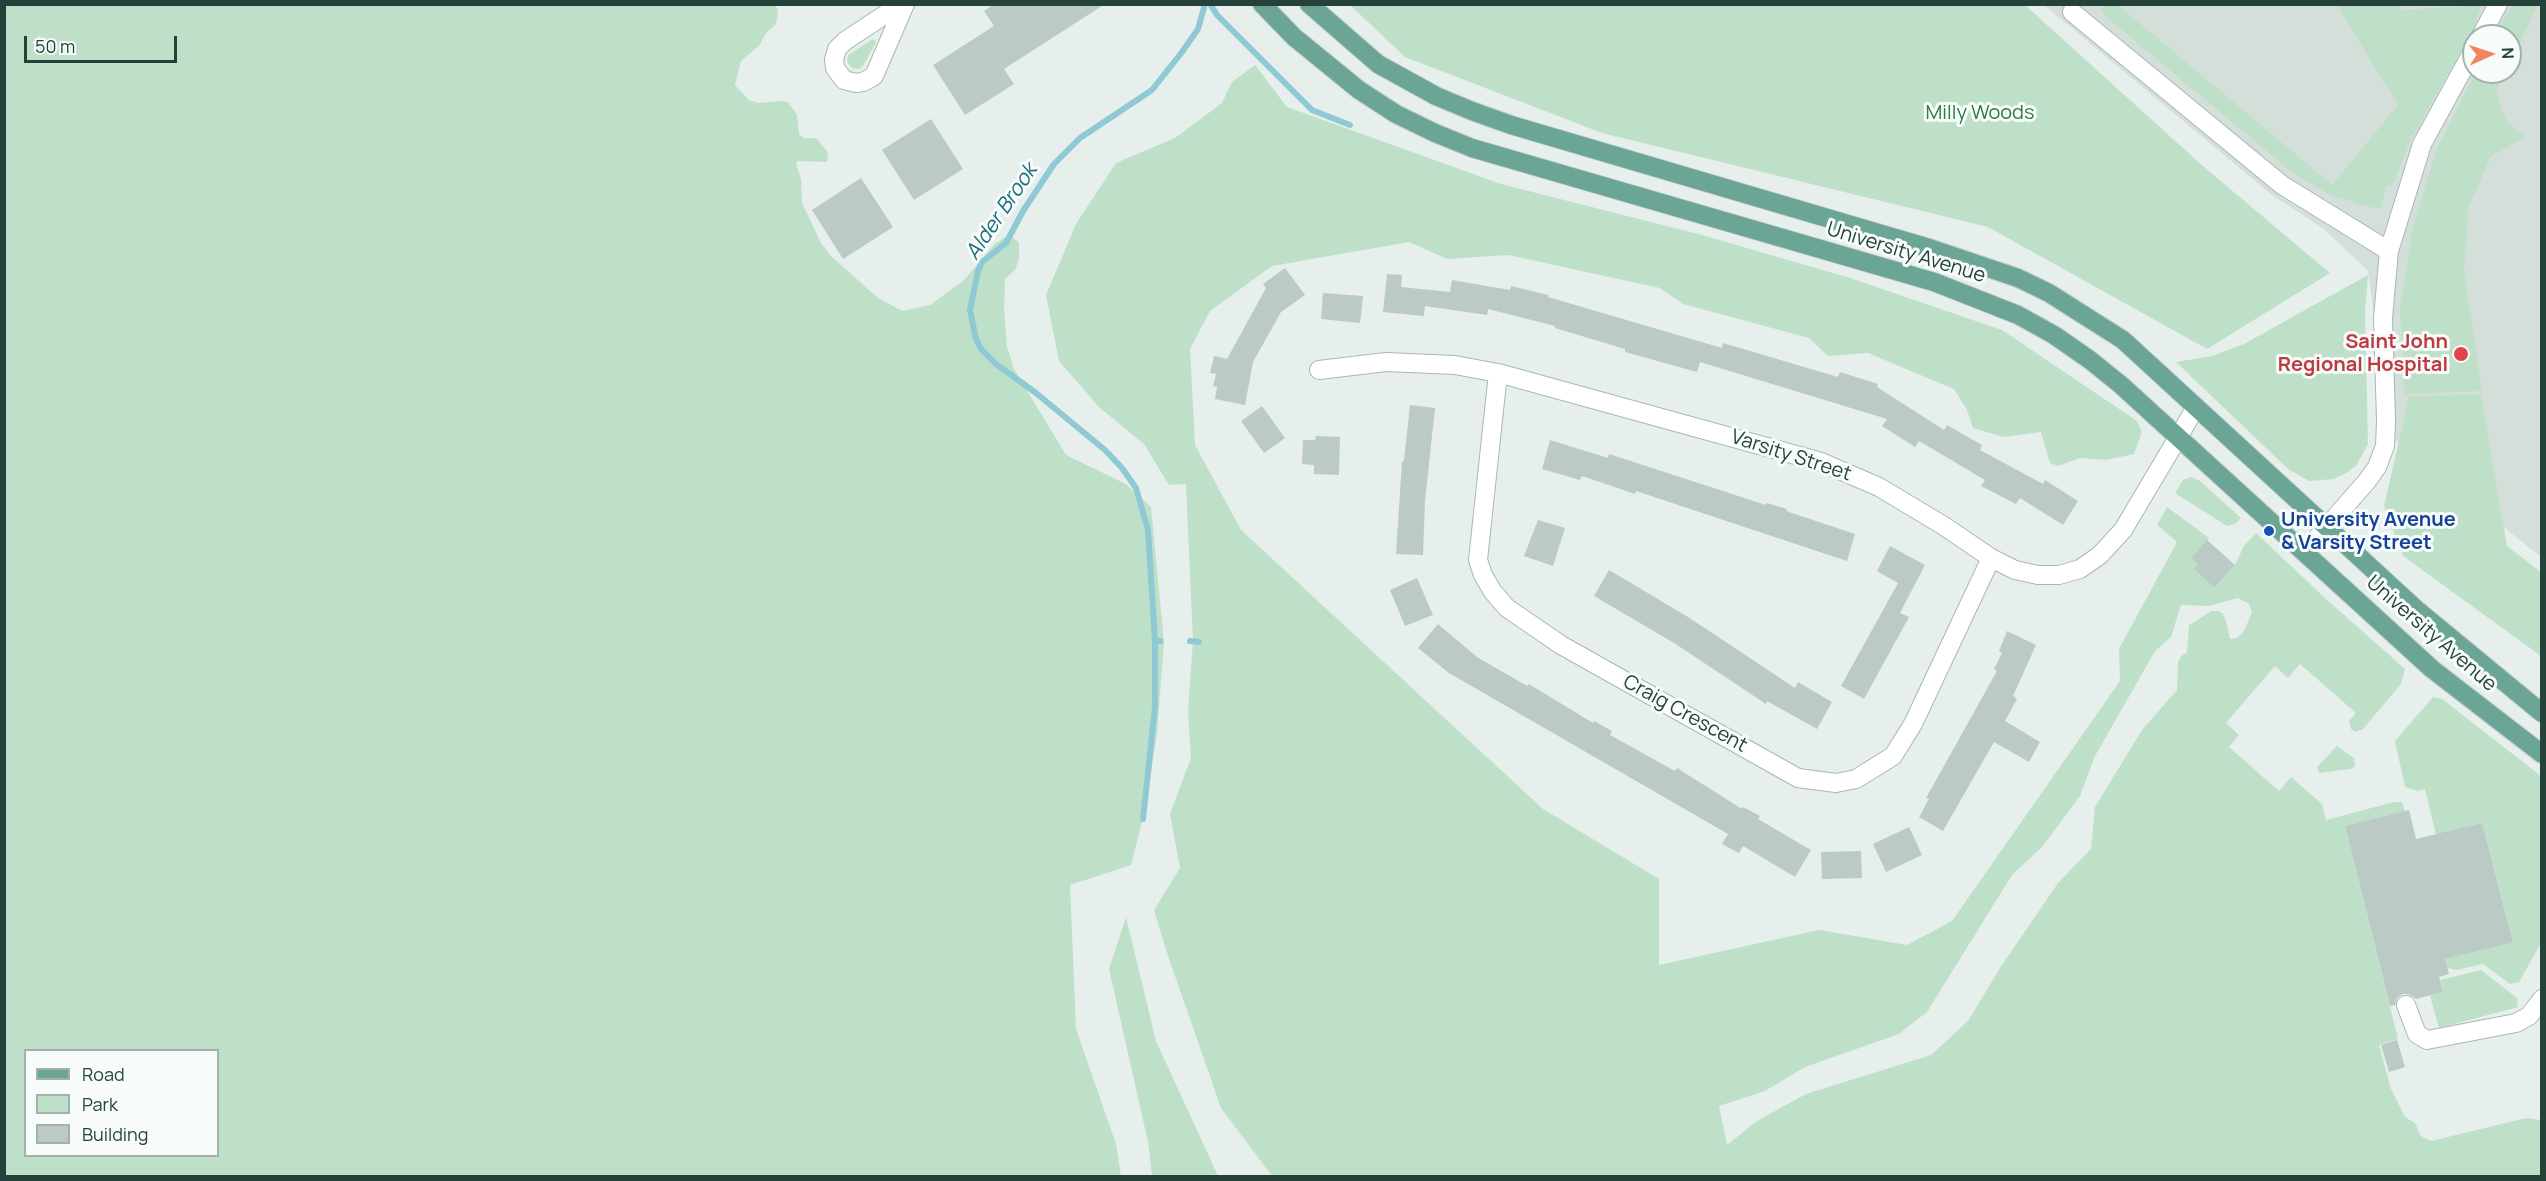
<!DOCTYPE html>
<style>
body{margin:0}
#map{position:relative;width:2546px;height:1181px;overflow:hidden;background:#e6efeb;font-family:Manrope,sans-serif}
canvas{display:block}
.frame{position:absolute;inset:0;border:6px solid #24423a;pointer-events:none}
.legend{position:absolute;left:24px;top:1049px;width:195px;height:108px;box-sizing:border-box;background:#f7fbf9;border:2px solid #a3b1ad;margin:0;padding:8px 10px;list-style:none;font-size:18px;color:#24423a}
.legend li{display:flex;align-items:center;gap:12px;height:30px}
.legend b{width:30px;border:2px solid #a3b1ad}
.north{position:absolute;left:2462px;top:24px;width:60px;height:60px;box-sizing:border-box;background:#f7fbf9;border:2px solid #a3b1ad;border-radius:50%;rotate:87deg;font-size:16px;font-weight:700;line-height:24px;text-align:center;color:#24423a}
.north::after{content:'';display:block;margin:auto;width:21px;height:27px;background:#f4845f;clip-path:polygon(50% 0,100% 100%,50% 72%,0 100%)}
.scale{position:absolute;left:24px;top:36px;width:153px;height:27px;box-sizing:border-box;border:3px solid #24423a;border-top:0;padding-left:8px;font-size:18px;line-height:21px;white-space:nowrap;color:#24423a;-webkit-text-stroke:4px #f7fbf9;paint-order:stroke}
</style>
<div id="map">
<canvas width="2546" height="1181"></canvas>
<div class="frame"></div>
<ul class="legend">
<li><b style="height:8px;background:#6aa596"></b>Road</li>
<li><b style="height:16px;background:#bfe0c8"></b>Park</li>
<li><b style="height:16px;background:#bbcac4"></b>Building</li>
</ul>
<div class="north">N</div>
<div class="scale">50 m</div>
</div>
<script>
const ctx = document.querySelector('canvas').getContext('2d');
ctx.lineJoin = 'round';
function paint(path, color) { ctx.fillStyle = color; ctx.fill(path, 'evenodd'); }
const toPath = rows => new Path2D(rows.map(r => 'M' + r).join(''));
function stroke(path, color, width, dash) { ctx.strokeStyle = color; ctx.lineWidth = width; ctx.lineCap = dash ? 'butt' : 'round'; ctx.setLineDash(dash || []); ctx.stroke(path); }
function label(font, color, halo, rows, align = 'center') {
  ctx.font = font + ' Manrope,sans-serif'; ctx.lineWidth = 6; ctx.setLineDash([]); ctx.textBaseline = 'middle'; ctx.strokeStyle = halo; ctx.fillStyle = color; for (const [text, x, y, turn = 0] of rows) {
    ctx.save(); ctx.translate(x, y); ctx.rotate((+turn || 0) * Math.PI / 180); ctx.textAlign = isNaN(turn) ? turn : align; if (halo) ctx.strokeText(text, 0, 0); ctx.fillText(text, 0, 0); ctx.restore();
  }
}
paint(toPath([
 [2044,5,2541,5,2541,557,2391,437,2368,271,2324,229,2272,195],
 [2474,36,2510,36,2510,72,2474,72]
]), '#d4dfda');
paint(toPath([
 [5,4,775,5,778,9,776,24,766,33,759,46,741,61,735,85,749,100,758,103,781,101,788,102,797,115,799,134,804,138,816,138,827,151,828,159,826,162,798,161,796,163,801,179,802,203,821,243,831,256,878,298,902,311,930,305,963,281,995,244,1005,237,1012,237,1019,243,1019,259,1015,270,1005,279,1004,308,1007,347,1014,369,1066,455,1126,484,1151,507,1164,642,1157,734,1145,810,1131,865,1070,885,1076,1029,1116,1144,1121,1176,5,1176],
 [26,1050,218,1050,218,1156,26,1156],
 [2103,4,2118,5,2332,185,2398,105,2337,5,2400,5,2402,10,2481,5,2474,28,2412,137,2392,187,2386,185,2381,208,2368,207,2331,195,2297,176,2106,17,2101,11],
 [1350,5,2025,5,2204,167,2330,273,2207,349,1988,227,1602,133,1405,57],
 [2512,5,2538,5,2510,63,2510,36,2495,36],
 [873,39,876,42,863,66,859,69,852,68,847,62,848,55],
 [1255,65,1287,107,1501,184,1702,235,1850,278,2002,330,2137,421,2142,432,2134,454,2106,460,2080,458,2058,466,2050,463,2041,432,2003,437,1973,428,1967,410,1954,389,1868,353,1828,356,1809,338,1683,304,1660,288,1508,255,1447,259,1409,242,1272,266,1210,311,1190,349,1195,445,1241,530,1543,809,1659,879,1659,965,1819,930,1907,945,1952,921,2120,681,2119,649,2177,542,2157,525,2167,507,2209,538,2192,558,2198,564,2194,569,2214,588,2235,565,2244,546,2256,533,2326,599,2405,669,2401,684,2363,729,2356,732,2351,729,2349,721,2356,713,2300,664,2288,678,2275,666,2226,723,2239,735,2229,747,2279,791,2291,777,2322,804,2326,820,2394,802,2402,802,2405,811,2345,826,2398,1039,2379,1045,2391,1089,2405,1117,2415,1123,2421,1136,2431,1141,2526,1118,2541,1120,2541,1176,1272,1176,1221,1108,1167,953,1154,910,1180,868,1170,814,1191,758,1188,712,1193,641,1186,484,1169,485,1144,444,1099,407,1059,361,1046,295,1076,224,1116,163,1175,138,1222,103,1232,82],
 [2238,598,2249,604,2252,612,2244,631,2237,638,2230,639,2226,621,2223,614,2219,611,2212,611,2189,625,2187,652,2181,656,2178,663,2177,690,2142,730,2095,807,2091,849,2058,883,2000,968,1968,1021,1931,1055,1806,1094,1757,1121,1727,1145,1719,1106,1765,1091,1805,1067,1899,1034,1927,1012,2012,875,2043,846,2080,796,2095,756,2155,651,2171,637,2181,605,2209,606],
 [2476,72,2506,72,2496,91,2507,122,2525,137,2491,156,2469,206,2464,270,2482,391,2404,394,2400,307,2413,226,2438,146],
 [2368,275,2365,311,2368,444,2356,466,2346,473,2334,479,2309,481,2288,469,2176,362,2212,356,2244,344],
 [2481,394,2507,546,2541,572,2541,656,2403,556,2384,506,2409,397],
 [2191,477,2200,481,2241,518,2235,524,2227,526,2175,493,2183,480],
 [2433,697,2442,699,2541,776,2541,943,2519,982,2510,984,2483,964,2456,970,2447,968,2445,959,2513,941,2482,823,2436,835,2425,789,2418,791,2405,787,2395,741],
 [2337,746,2354,758,2355,766,2351,769,2319,773,2317,767],
 [1126,917,1156,1041,1218,1176,1152,1176,1148,1142,1109,969],
 [2481,970,2517,998,2518,1007,2439,1028,2430,996,2443,992,2440,980]
]), '#bfe0c8');
stroke(toPath([
 [1210,4,1217,15,1312,110,1350,125],
 [1160,641,1155,641,1148,530,1136,488,1122,468,1105,450,1036,393,996,364,981,349,976,339,970,310,978,271,982,262,1006,243,1023,211,1054,164,1080,138,1152,90,1182,52,1198,29,1205,4],
 [1190,641,1199,642],
 [1143,819,1155,707,1155,641]
]), '#8ec9d4', 6);
paint(toPath([
 [994,4,1105,4,1004,69,1014,84,965,115,933,65,994,26,984,11],
 [931,119,963,169,914,200,882,150],
 [861,178,893,227,843,259,812,210],
 [1285,268,1305,295,1281,312,1253,362,1245,405,1215,399,1217,387,1213,386,1216,374,1210,373,1214,356,1227,359,1266,288,1263,284],
 [1387,274,1402,275,1401,287,1450,292,1452,280,1510,290,1511,286,1548,295,1548,297,1722,348,1723,343,1838,377,1840,372,1878,384,1877,387,1944,430,1947,425,1982,445,1980,450,2043,484,2045,480,2078,501,2063,525,2020,498,2016,504,1981,486,1985,480,1919,441,1915,447,1882,426,1887,419,1700,362,1697,372,1625,352,1625,349,1555,328,1555,326,1488,309,1487,315,1425,306,1424,316,1383,312],
 [1323,293,1363,296,1360,323,1321,319],
 [1410,405,1435,408,1425,501,1423,555,1396,554,1402,461,1404,461],
 [1262,406,1285,438,1264,453,1241,421],
 [1316,436,1340,437,1339,475,1314,474,1314,465,1302,464,1303,440,1315,440],
 [1550,440,1608,458,1609,454,1766,505,1767,503,1787,509,1786,511,1855,534,1847,561,1636,491,1635,494,1582,476,1580,480,1542,469],
 [1538,520,1565,528,1553,566,1524,556],
 [2207,540,2235,565,2214,588,2194,569,2198,564,2191,558],
 [1890,546,1925,565,1900,613,1909,617,1864,699,1841,686,1898,583,1877,571],
 [1609,570,1688,617,1795,688,1798,682,1832,702,1817,729,1767,701,1766,704,1674,643,1594,596],
 [1417,578,1433,615,1405,626,1390,590],
 [1438,624,1477,657,1527,686,1529,684,1593,723,1594,721,1612,731,1610,735,1675,771,1677,768,1742,809,1743,807,1760,816,1758,819,1811,850,1795,877,1743,846,1739,853,1722,844,1728,834,1449,673,1418,648],
 [2007,631,2036,645,2013,696,2017,699,2005,721,2040,742,2029,762,1994,742,1943,831,1919,817,1929,799,1926,798,1997,671,1994,669,2002,653,1999,651],
 [2409,810,2416,839,2482,823,2513,942,2445,959,2449,974,2439,977,2443,992,2416,999,2408,994,2403,994,2397,998,2395,1005,2390,1006,2345,826],
 [1909,827,1922,855,1886,872,1873,844],
 [1861,851,1862,878,1822,879,1821,852],
 [2397,1040,2405,1067,2389,1072,2381,1045]
]), '#bbcac4');
const minor = toPath([
 [901,4,845,41,837,49,834,60,835,68,844,80,856,83,863,82,874,76,905,4],
 [2072,12,2282,185,2389,251],
 [2481,36,2498,4],
 [1319,370,1386,362,1455,365,1498,373,1821,462,1879,487,1944,526,1991,558,2015,570,2038,575,2059,575,2080,569,2100,555,2123,530,2196,407],
 [1498,373,1478,560,1483,575,1493,592,1507,608,1561,645,1798,778,1836,783,1856,779,1893,756,1913,724,1991,558],
 [2305,552,2367,481,2377,467,2385,446,2386,421,2383,318,2389,251,2422,144,2474,49],
 [2406,1005,2417,1034,2427,1040,2516,1023,2529,1016,2542,999]
]);
const major = toPath([
 [1262,4,1294,37,1359,90,1396,114,1435,133,1472,148,1934,282,2018,315,2054,335,2090,360,2121,385,2432,669,2542,754],
 [1309,4,1378,64,1436,96,1472,111,1511,125,1929,248,2018,278,2049,293,2123,340,2417,610,2542,713]
]);
stroke(minor, '#a8b8b2', 20);
stroke(major, '#c2cac8', 20);
stroke(minor, '#fff', 18);
stroke(major, '#6aa596', 18);
for (const [x, y, r, color] of [
 [2461,354,8,"#e0444e"],
 [2269,531,6,"#1a4fb4"]
]) { const dot = new Path2D(); dot.arc(x, y, r, 0, 2 * Math.PI); ctx.fillStyle = color; ctx.fill(dot); stroke(dot, '#f7fbf9', 2); }
label('20px', '#2d7a4b', '#f7fbf9', [
 ["Milly Woods",1980,113]
]);
label('20px', '#24423a', '#f7fbf9', [
 ["University Avenue",1906,253,17],
 ["Varsity Street",1791,456,18],
 ["University Avenue",2431,634,41],
 ["Craig Crescent",1685,714,29]
]);
label('bold 20px', '#be3a42', '#f7fbf9', [
 ["Saint John",2448,342],
 ["Regional Hospital",2448,365]
], 'right');
label('bold 20px', '#164399', '#f7fbf9', [
 ["University Avenue",2281,520],
 ["& Varsity Street",2281,543]
], 'left');
label('italic 21px', '#1c6f80', '#f7fbf9', [
 ["Alder Brook",1002,212,-56]
]);
</script>
